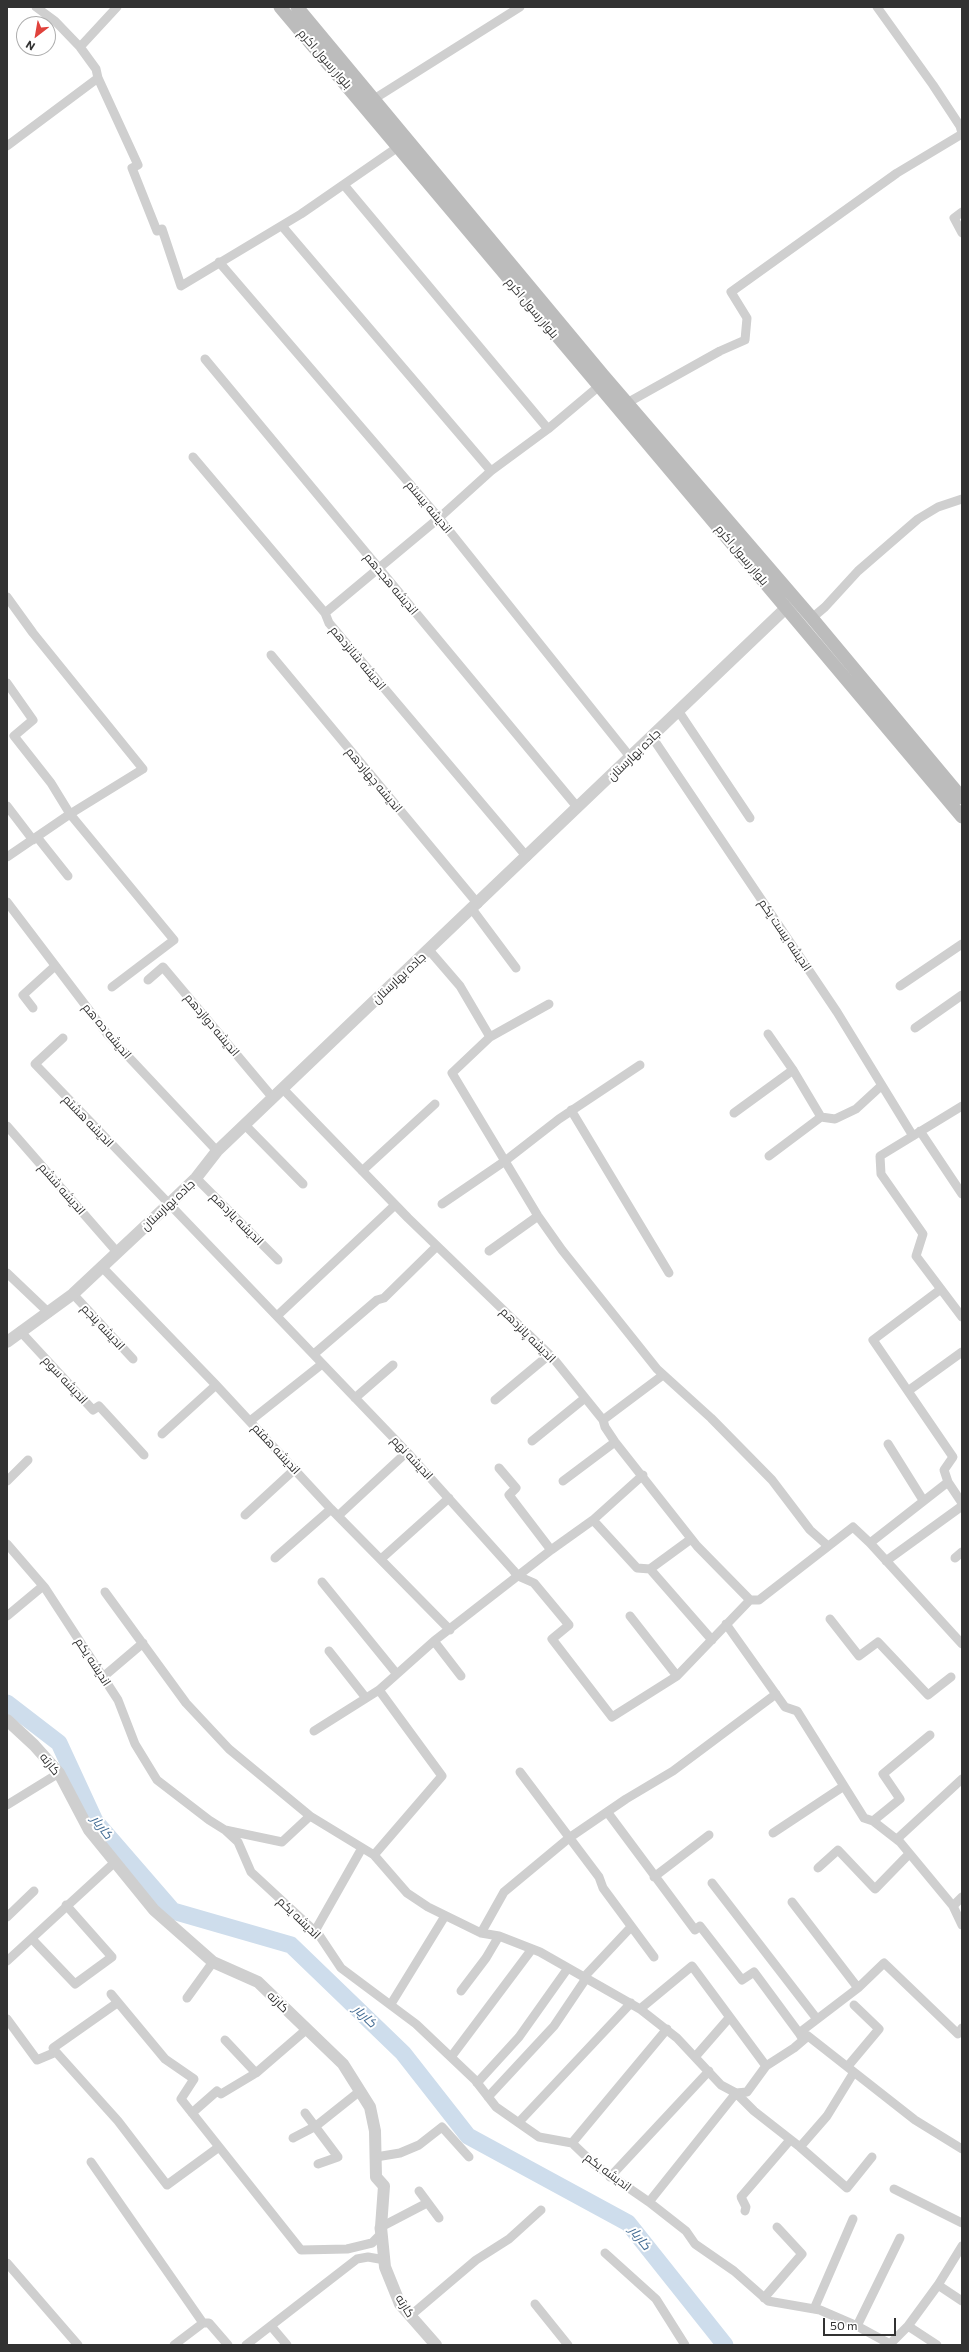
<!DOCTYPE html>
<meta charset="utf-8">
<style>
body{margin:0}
#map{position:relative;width:969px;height:2352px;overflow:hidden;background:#fff;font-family:Commissioner,sans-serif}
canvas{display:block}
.frame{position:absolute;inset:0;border:8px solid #323232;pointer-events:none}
.north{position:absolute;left:16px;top:16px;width:40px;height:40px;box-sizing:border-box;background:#fff;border:1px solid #adadad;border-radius:50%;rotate:211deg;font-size:11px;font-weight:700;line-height:16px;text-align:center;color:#323232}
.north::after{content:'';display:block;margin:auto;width:14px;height:18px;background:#e0423c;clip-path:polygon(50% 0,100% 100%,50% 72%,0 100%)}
.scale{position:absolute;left:823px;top:2318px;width:73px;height:18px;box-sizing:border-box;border:2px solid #323232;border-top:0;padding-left:5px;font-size:12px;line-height:14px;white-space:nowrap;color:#323232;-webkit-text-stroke:3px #fff;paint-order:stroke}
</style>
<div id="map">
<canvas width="969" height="2352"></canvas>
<div class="frame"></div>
<div class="north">N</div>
<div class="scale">50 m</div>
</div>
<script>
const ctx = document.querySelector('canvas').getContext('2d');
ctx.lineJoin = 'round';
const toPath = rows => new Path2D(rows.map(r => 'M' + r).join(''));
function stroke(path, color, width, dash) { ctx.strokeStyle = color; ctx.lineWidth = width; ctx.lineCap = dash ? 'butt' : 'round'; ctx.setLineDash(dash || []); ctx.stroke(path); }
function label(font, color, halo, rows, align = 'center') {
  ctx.font = font + ' Commissioner,Cairo,sans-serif'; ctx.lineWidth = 4; ctx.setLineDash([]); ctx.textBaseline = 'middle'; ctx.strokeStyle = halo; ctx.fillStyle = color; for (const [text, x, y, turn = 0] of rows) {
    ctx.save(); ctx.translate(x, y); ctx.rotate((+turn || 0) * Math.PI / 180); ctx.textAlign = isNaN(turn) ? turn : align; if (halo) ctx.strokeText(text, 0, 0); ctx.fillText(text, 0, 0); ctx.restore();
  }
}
stroke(toPath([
 [7,1703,59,1743,95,1821,173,1911,291,1945,403,2053,468,2136,628,2223,725,2345]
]), '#ceddec', 17);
stroke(toPath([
 [877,7,933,85,960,126,962,133],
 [80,47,117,7],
 [98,78,138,165,132,168,157,231,162,229,181,286,301,214,398,147],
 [374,99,520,7],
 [7,146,98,78,96,69,80,47,55,21,36,7],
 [344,185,548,429],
 [962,212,954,218,962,233],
 [282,226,491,471],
 [219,262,439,518,631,758],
 [205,359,578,808],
 [627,403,720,351,745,340,747,318,731,292,897,173,962,134],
 [193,457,325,613,329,623,527,857],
 [7,597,33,633,143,769,70,814,7,857],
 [325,613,439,518,491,471,548,429,598,387],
 [812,618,825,607,858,571,918,519,938,507,962,499],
 [271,655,478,904],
 [7,683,33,720,14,736,51,783,70,814,174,940,112,987],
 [679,712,750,818],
 [652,737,837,1012,913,1136],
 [7,806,33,840],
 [37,837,68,876],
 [7,902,108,1035,217,1151],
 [472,909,516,968],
 [429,950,460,986,490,1037],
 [148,980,163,967,273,1098],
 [900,986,962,944],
 [549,1004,490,1037,452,1073,538,1216,562,1250,657,1369,711,1418,772,1480,810,1530,828,1546],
 [33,1008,23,995,55,966],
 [915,1028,962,995],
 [768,1034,793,1070,821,1117],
 [63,1038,35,1064,407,1452,513,1570,518,1576,534,1583,569,1625,552,1639,612,1717,677,1676,750,1600],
 [283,1089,408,1218,553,1358,603,1420,605,1427,615,1442,697,1546,750,1600],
 [962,1106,880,1156,881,1174,923,1234,916,1256,962,1317],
 [571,1110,669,1273],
 [734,1113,793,1070],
 [245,1125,303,1184],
 [7,1126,117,1252],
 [920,1131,962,1194],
 [769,1156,821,1117,835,1119,856,1109,881,1086],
 [362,1171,435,1104],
 [196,1178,278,1260],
 [442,1204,505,1161,559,1119,640,1065],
 [489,1251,538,1216],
 [102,1267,216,1385,331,1509,450,1630],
 [7,1273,49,1313],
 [73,1294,133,1359],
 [277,1316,395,1205],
 [20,1331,93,1410,99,1406,144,1455],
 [314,1354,377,1300,384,1298,437,1246],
 [908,1391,962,1352],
 [355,1398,393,1365],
 [495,1400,549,1355],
 [603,1420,663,1375],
 [250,1421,322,1364],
 [162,1434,216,1385],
 [532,1441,585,1398],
 [888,1444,923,1500],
 [499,1468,516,1488,509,1495,551,1550],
 [7,1481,28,1460],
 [563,1481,615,1442],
 [948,1482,962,1503],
 [245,1515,295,1469],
 [339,1515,407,1452],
 [593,1520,637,1568,650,1569,712,1640],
 [870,1543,948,1482,944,1470,953,1457,873,1340,941,1289],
 [7,1544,45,1588,118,1700,135,1744,157,1780,209,1820,225,1830,238,1842,251,1872,319,1935,341,1968,416,2024,475,2080,496,2107,539,2137,572,2143,594,2164,649,2202,686,2231,695,2244,734,2271,768,2301,820,2310,857,2326,890,2344,908,2326,938,2285,962,2246],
 [275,1558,331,1509],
 [955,1558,962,1552],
 [381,1559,449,1498],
 [886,1561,962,1506],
 [650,1569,691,1539],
 [322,1582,396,1673],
 [105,1592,186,1703,229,1749,310,1816],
 [750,1600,759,1600,853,1527,870,1543,962,1644],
 [7,1616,43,1586],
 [630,1616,677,1676],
 [830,1619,859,1656,878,1642,928,1695,951,1677],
 [726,1624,785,1707,797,1711,864,1818,873,1821,900,1842,953,1906,962,1925],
 [434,1641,461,1676],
 [329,1651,366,1698],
 [103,1677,143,1643],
 [314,1731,379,1690,434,1641,551,1550,593,1520,643,1475],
 [520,1772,599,1877,603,1888,654,1957],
 [7,1805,59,1773],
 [608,1813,695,1930,700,1926,742,1980,754,1972,799,2033],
 [873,1821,900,1799,883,1774,930,1735],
 [225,1830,282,1842,310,1816,374,1855,407,1893,428,1907,481,1933,499,1936,540,1952,640,2009,677,2038,721,2085,736,2093,747,2092,766,2066,794,2048,808,2036,915,2120,962,2149],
 [773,1833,844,1786],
 [897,1839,962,1779],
 [374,1855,442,1776,379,1690],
 [818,1868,838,1850,875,1889,909,1854],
 [654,1877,709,1835],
 [712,1883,817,2019],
 [792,1902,858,1988],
 [953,1906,962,1897],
 [7,1917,34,1891],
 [315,1931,362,1848],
 [481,1933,504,1892,569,1838,626,1799,673,1771,776,1694],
 [32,1939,75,1984,112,1957,66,1905],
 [7,1961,115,1862],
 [585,1976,631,1927],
 [461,1991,486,1958,499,1936],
 [111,1994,165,2059,194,2079,181,2099,301,2250,347,2249,372,2243,380,2235,379,2228],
 [187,1998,213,1962],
 [391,2004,445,1916],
 [640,2009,692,1966,766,2066],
 [7,2019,37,2060,56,2052,118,2121,167,2185,219,2147],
 [802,2038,799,2033,858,1988,884,1963,958,2034,962,2028],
 [225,2040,256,2073],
 [56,2052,53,2048,117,2003],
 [451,2057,532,1949],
 [695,2057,729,2018],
 [848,2066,879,2029,854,2005],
 [477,2083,519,2037,568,1968],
 [488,2097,554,2026,587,1977],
 [192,2113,217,2091,221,2094,256,2073,307,2029],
 [305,2113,338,2157,318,2164],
 [520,2121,631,2003],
 [293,2138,316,2126,360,2091],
 [572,2143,667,2029],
 [800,2147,827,2116,854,2072],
 [376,2157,400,2153,419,2145,442,2127,469,2157],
 [91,2162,203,2323,209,2323,228,2345],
 [610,2177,709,2071],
 [894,2189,962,2223],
 [419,2191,439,2218],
 [649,2202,736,2093,754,2111,800,2147,847,2188,872,2157],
 [745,2211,746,2207,741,2197,790,2140],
 [381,2227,427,2203],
 [605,2253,656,2299,685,2345],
 [7,2263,78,2345],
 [938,2285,962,2301],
 [764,2298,802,2254,777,2227],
 [535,2304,568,2345],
 [814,2309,853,2219],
 [410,2316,476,2260,509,2239,541,2210],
 [271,2326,287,2345],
 [857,2326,900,2238],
 [908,2326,937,2345],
 [174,2345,203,2323],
 [246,2345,357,2259,368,2257,385,2260]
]), '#cfcfcf', 9);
stroke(toPath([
 [7,1342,73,1294,168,1205,196,1178,217,1151,786,608],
 [7,1720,34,1745,59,1773,89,1830,154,1910,213,1962,258,1982,343,2064,370,2107,375,2131,376,2177,384,2186,381,2227,385,2267,400,2304,436,2345]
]), '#cfcfcf', 12);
stroke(toPath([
 [280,7,962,817],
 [297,7,603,375,812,618,962,798]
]), '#bcbcbc', 13);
label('12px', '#323232', '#fff', [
 ["بلوار رسول اکرم",325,59,49],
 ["بلوار رسول اکرم",532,308,50],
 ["اندیشه بیستم",429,507,50],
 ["بلوار رسول اکرم",742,555,50],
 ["اندیشه هجدهم",391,584,50],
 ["اندیشه شانزدهم",358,658,50],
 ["جاده بهارستان",634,755,-44],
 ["اندیشه چهاردهم",374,780,50],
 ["اندیشه بیست یکم",785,935,56],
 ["جاده بهارستان",399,978,-43],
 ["اندیشه دوازدهم",212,1025,50],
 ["اندیشه ده هم",107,1031,50],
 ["اندیشه هشتم",88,1121,46],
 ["اندیشه ششم",62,1189,49],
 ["جاده بهارستان",168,1205,-43],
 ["اندیشه یازدهم",237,1219,45],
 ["اندیشه پنجم",103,1327,47],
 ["اندیشه پانزدهم",528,1335,45],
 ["اندیشه سوم",65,1380,47],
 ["اندیشه هفتم",276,1449,47],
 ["اندیشه نهم",412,1458,47],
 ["اندیشه یکم",93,1662,57],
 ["کارته",50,1764,51],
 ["اندیشه یکم",299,1918,44],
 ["کارته",278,2002,45],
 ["اندیشه یکم",608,2172,37],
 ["کارته",405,2306,58]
]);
label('italic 13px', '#416a92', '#fff', [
 ["کاربار",102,1827,53],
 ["کاربار",365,2016,44],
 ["کاربار",640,2238,52]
]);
</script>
